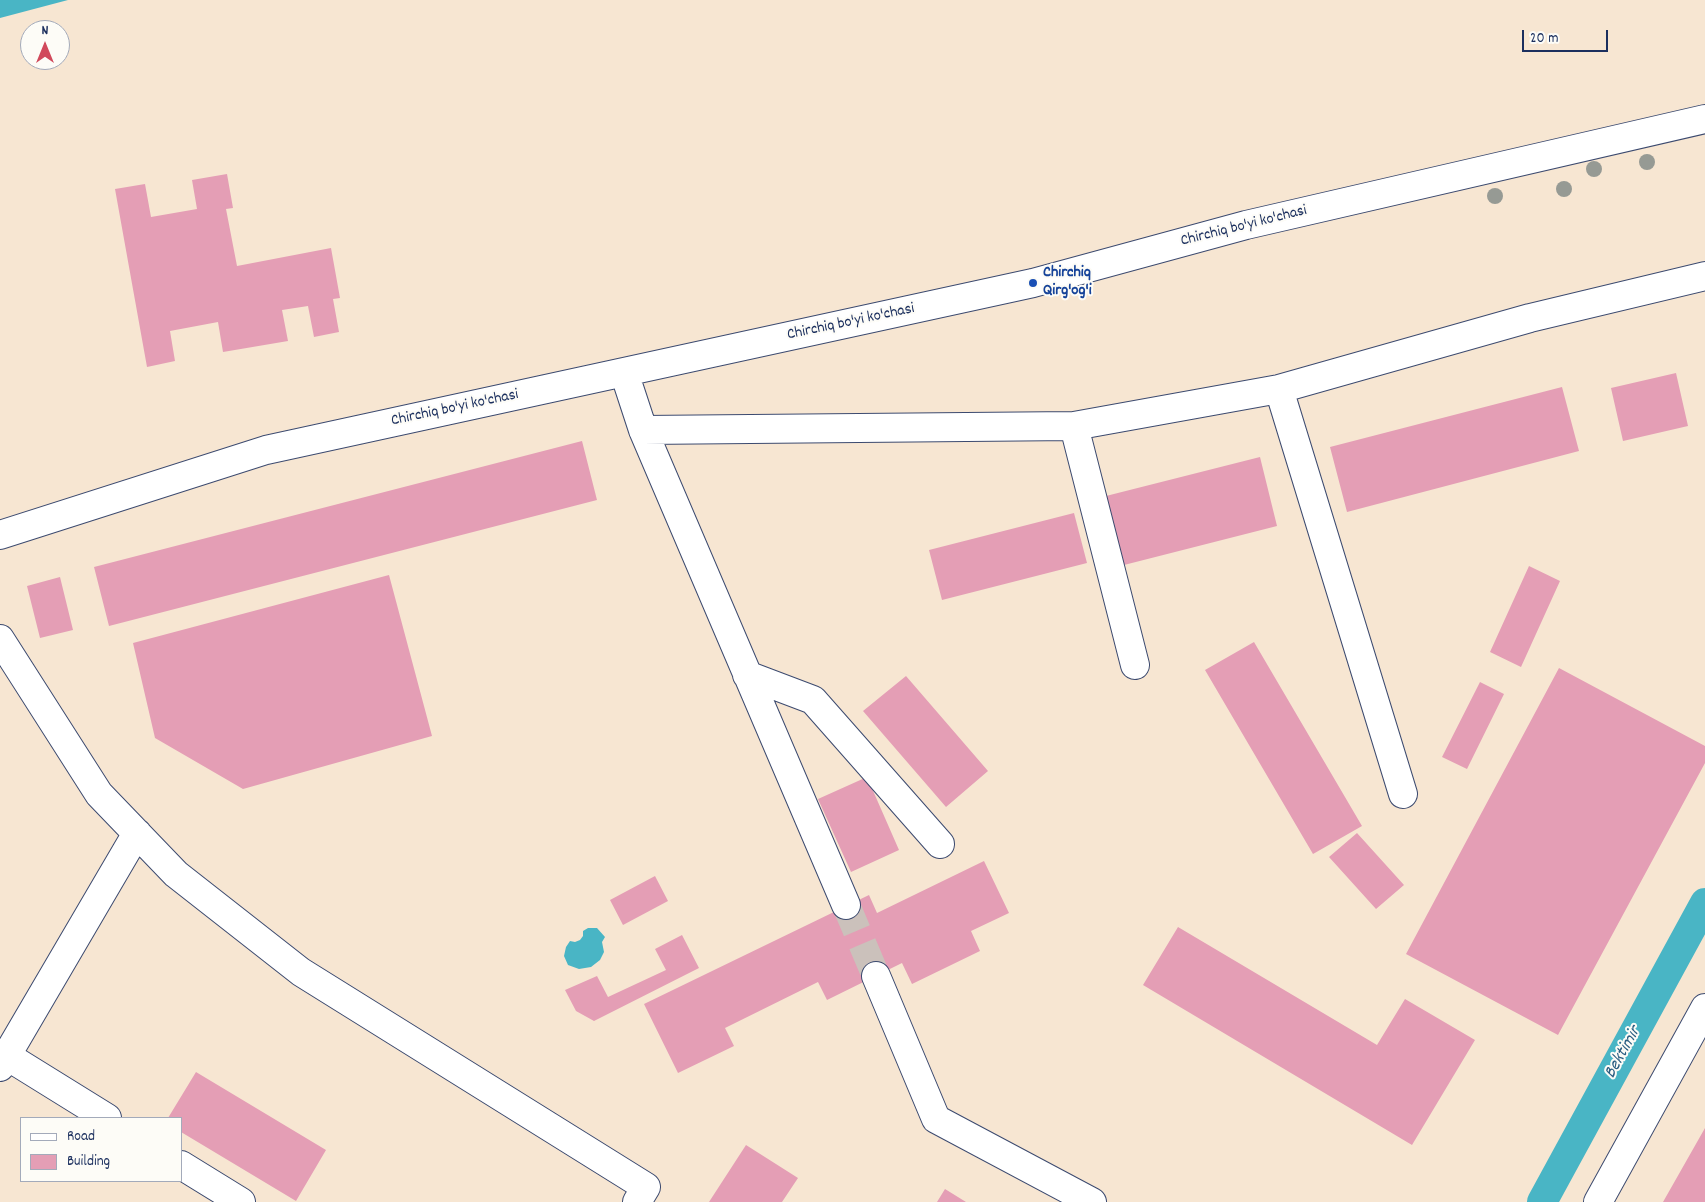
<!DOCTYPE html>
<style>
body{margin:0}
#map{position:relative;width:1705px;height:1202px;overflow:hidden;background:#f7e6d2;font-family:Dekko,sans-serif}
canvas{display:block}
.legend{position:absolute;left:20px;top:1117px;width:162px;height:65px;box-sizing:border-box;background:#fdfcf7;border:1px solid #a3aaba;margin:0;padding:6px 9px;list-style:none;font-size:15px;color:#1b2f5e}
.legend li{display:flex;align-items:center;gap:10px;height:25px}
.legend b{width:25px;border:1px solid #a3aaba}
.north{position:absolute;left:20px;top:20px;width:50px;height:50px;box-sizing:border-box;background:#fdfcf7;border:1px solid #a3aaba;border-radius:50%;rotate:0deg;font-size:14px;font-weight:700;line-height:20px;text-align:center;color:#1b2f5e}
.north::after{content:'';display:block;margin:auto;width:18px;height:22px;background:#d1495b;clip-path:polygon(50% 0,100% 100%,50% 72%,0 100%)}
.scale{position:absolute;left:1522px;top:30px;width:86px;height:22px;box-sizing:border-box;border:2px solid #1b2f5e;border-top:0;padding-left:6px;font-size:15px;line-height:18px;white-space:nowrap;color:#1b2f5e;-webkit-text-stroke:4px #fdfcf7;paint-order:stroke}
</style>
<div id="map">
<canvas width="1705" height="1202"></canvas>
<ul class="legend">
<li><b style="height:6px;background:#fff"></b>Road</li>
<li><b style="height:14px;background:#e49eb5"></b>Building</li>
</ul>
<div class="north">N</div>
<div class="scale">20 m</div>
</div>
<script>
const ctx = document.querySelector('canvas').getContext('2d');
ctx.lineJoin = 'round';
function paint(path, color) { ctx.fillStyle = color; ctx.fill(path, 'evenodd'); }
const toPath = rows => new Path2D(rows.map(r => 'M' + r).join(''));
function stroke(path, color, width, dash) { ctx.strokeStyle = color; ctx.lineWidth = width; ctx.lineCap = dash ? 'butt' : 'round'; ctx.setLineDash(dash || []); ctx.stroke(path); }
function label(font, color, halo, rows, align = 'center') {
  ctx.font = font + ' Dekko,sans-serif'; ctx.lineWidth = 4; ctx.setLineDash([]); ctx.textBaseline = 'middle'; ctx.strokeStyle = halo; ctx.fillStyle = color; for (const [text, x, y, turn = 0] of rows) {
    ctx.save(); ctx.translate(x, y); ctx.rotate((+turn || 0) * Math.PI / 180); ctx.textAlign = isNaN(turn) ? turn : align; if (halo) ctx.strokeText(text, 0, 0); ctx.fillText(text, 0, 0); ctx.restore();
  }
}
paint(toPath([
 [0,0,68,0,0,18],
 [588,928,597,928,605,937,602,942,604,952,600,960,591,967,579,969,568,965,564,956,566,947,570,941,575,942,580,940,583,936,583,931]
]), '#49b5c5');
stroke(toPath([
 [1542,1202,1705,903]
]), '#49b5c5', 30);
paint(toPath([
 [227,174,233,208,226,209,237,266,331,248,340,298,333,299,339,332,314,337,308,306,282,310,288,341,223,352,218,322,170,331,175,361,147,367,115,189,145,184,151,217,197,209,192,180],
 [1676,373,1688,426,1623,441,1611,388],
 [1562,387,1579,451,1347,512,1330,447],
 [582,441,597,500,109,626,94,567],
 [1260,457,1277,526,1124,565,1106,496],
 [1074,513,1087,563,942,600,929,550],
 [1529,566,1560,581,1521,667,1490,652],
 [389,575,432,736,243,789,155,738,133,643],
 [60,577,73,630,40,638,27,586],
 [1254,642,1362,826,1313,854,1205,670],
 [1559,668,1705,746,1705,763,1558,1035,1406,954],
 [906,676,988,771,946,807,863,711],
 [1480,682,1504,694,1467,769,1442,757],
 [867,777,899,850,851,872,818,799],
 [1357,833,1404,885,1376,909,1329,857],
 [984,861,1009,913,971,931,980,951,912,984,902,963,827,1000,818,982,725,1028,734,1046,678,1073,644,1004,869,895,877,913],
 [655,876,668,901,623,925,610,900],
 [1178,927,1377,1045,1405,999,1475,1040,1412,1145,1143,985],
 [682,935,699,968,594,1021,576,1011,565,990,597,976,608,997,666,970,655,949],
 [196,1072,326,1150,296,1201,181,1132,181,1118,168,1118],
 [1705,1128,1705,1202,1663,1202],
 [746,1145,798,1178,782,1202,709,1202],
 [945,1189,966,1202,937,1202]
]), '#e49eb5');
stroke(toPath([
 [846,905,876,976]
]), '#cbc1bb', 28, [28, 14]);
const minor = toPath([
 [624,372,643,430,846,905],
 [1279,389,1403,794],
 [1074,426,1135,665],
 [643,430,1074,426,1279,389,1530,318,1705,276],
 [0,535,266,450,1033,283,1246,225,1705,119],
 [0,639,99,794,176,874,301,972,646,1187,637,1202],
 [747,675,813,700,940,844],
 [876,976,936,1119,1092,1202],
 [7,1056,107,1118],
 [0,1067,137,833],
 [181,1165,241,1202],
 [1598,1202,1705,1008]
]);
stroke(minor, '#3c4a6f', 30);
stroke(minor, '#fff', 28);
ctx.fillStyle = '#969a94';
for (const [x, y] of [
 [1647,162],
 [1594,169],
 [1564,189],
 [1495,196]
]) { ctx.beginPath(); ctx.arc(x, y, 8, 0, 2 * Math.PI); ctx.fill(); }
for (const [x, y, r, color] of [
 [1033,283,5,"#1a4fb4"]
]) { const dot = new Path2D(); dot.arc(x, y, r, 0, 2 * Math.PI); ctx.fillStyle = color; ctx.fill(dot); stroke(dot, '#fdfcf7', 2); }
label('16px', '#1b2f5e', '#fdfcf7', [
 ["Chirchiq bo'yi ko'chasi",1244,227,-14],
 ["Chirchiq bo'yi ko'chasi",851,323,-12],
 ["Chirchiq bo'yi ko'chasi",455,409,-12]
]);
label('bold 16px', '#164399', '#fdfcf7', [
 ["Chirchiq",1043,274],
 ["Qirg'og'i",1043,292]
], 'left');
label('italic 18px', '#2b5e82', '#fdfcf7', [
 ["Bektimir",1624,1053,-61]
]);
</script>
